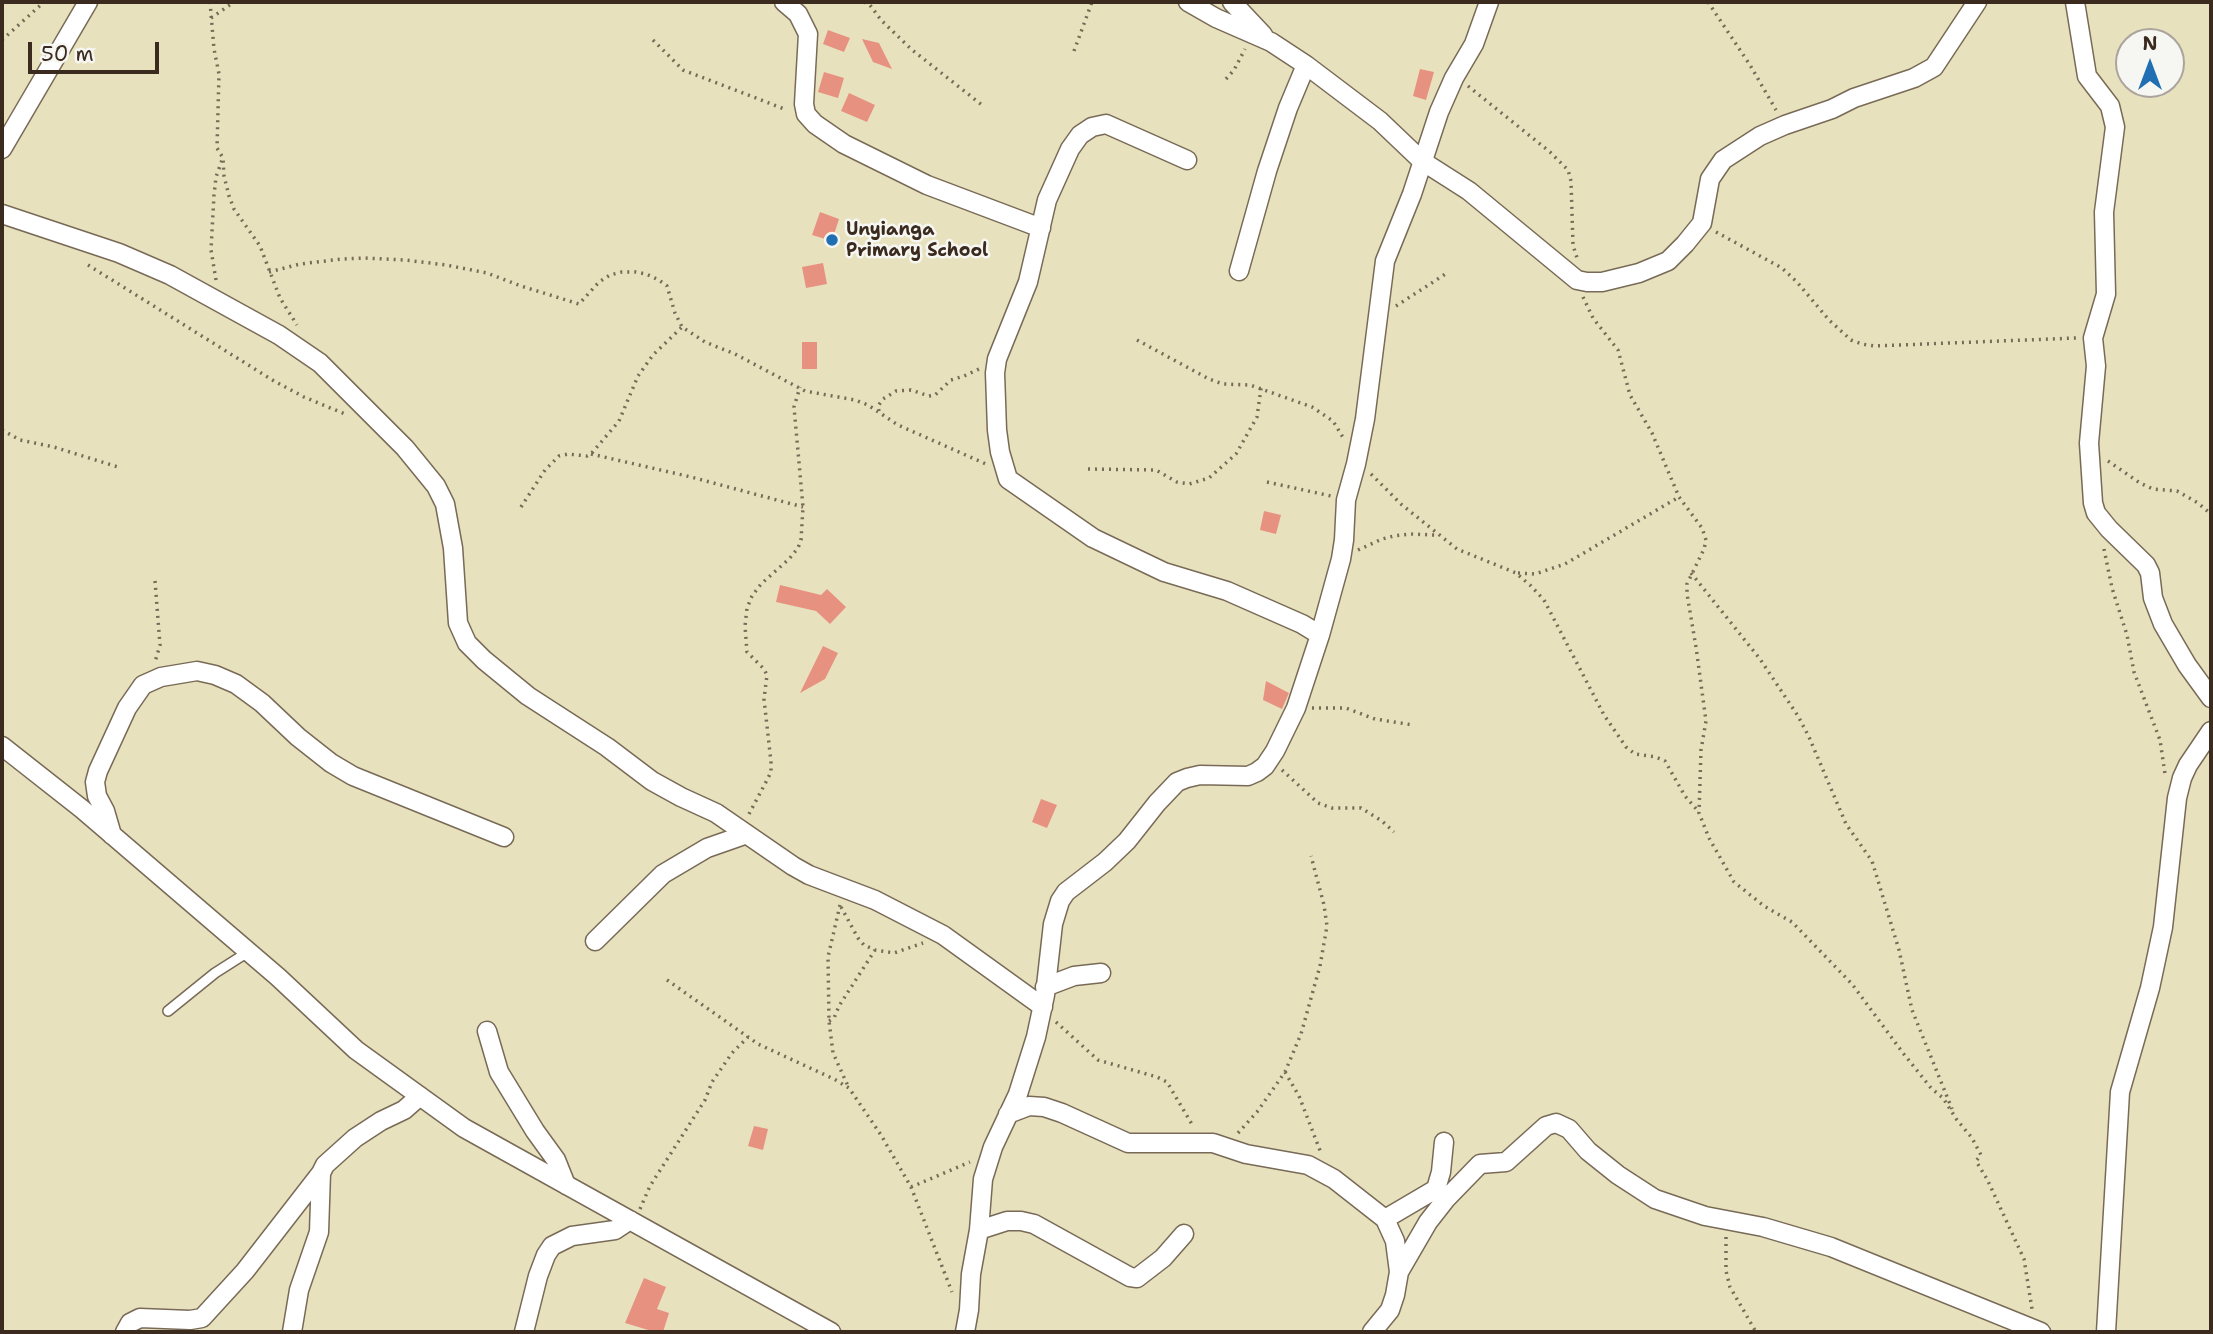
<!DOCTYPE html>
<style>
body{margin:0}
#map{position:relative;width:2213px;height:1334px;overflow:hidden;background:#e8e1be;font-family:"Shantell Sans",sans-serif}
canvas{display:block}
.frame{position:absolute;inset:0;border:4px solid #3b2a1e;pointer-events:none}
.north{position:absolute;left:2115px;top:28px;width:70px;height:70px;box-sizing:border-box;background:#f6f6f2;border:2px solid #aba49d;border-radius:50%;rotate:0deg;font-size:19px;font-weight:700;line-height:28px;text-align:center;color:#3b2a1e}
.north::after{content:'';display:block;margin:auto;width:24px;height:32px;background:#1f6fb2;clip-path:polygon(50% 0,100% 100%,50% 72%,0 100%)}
.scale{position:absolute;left:28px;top:42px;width:131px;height:32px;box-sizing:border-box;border:4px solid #3b2a1e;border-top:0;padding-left:9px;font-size:21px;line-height:24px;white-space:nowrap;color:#3b2a1e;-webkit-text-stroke:5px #f6f6f2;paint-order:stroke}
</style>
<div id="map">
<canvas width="2213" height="1334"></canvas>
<div class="frame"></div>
<div class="north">N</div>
<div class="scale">50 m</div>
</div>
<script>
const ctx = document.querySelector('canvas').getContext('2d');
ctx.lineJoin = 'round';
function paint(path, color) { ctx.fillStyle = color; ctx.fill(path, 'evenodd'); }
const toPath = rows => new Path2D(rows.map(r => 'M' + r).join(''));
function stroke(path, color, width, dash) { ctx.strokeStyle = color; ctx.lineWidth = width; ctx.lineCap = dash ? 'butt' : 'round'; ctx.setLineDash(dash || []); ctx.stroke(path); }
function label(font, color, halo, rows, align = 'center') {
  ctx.font = font + ' "Shantell Sans",sans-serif'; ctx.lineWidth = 5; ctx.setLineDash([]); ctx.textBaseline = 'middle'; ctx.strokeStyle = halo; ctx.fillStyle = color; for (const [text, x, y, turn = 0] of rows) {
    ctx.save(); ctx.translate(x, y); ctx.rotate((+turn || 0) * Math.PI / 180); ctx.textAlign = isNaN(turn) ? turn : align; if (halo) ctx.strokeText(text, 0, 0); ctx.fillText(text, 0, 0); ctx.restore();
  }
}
paint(toPath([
 [828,30,850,38,844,52,823,44],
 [862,39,879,43,892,69,873,62],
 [1420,69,1434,72,1426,100,1413,96],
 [824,72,844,78,838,98,818,92],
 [849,93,875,105,867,122,841,111],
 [820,212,839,219,832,241,812,235],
 [823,263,827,284,806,288,802,267],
 [802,342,817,342,817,369,802,369],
 [1264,511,1281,515,1276,534,1260,530],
 [780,585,821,595,827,589,846,607,830,624,816,611,776,602],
 [823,646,838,653,825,679,800,693],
 [1266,681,1289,693,1282,709,1263,700],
 [1041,799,1057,805,1047,828,1032,822],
 [754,1126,768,1129,763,1150,748,1146],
 [644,1278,666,1287,657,1309,669,1313,663,1332,655,1332,625,1323]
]), '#e79281');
const lane = toPath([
 [168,1011,215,973,248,952]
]);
const street = toPath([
 [784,2,798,14,808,34,804,104,806,114,815,124,844,144,927,185,1041,228],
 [1188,2,1216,18,1271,42,1306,65,1380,121,1422,161,1469,191,1577,280,1587,282,1602,282,1639,273,1668,261,1685,244,1702,223,1710,179,1723,160,1760,136,1785,125,1832,109,1854,98,1914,78,1934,67,1977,2],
 [1232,2,1263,35],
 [2075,2,2087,76,2110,106,2115,127,2104,212,2106,294,2093,338,2096,366,2089,443,2093,503,2096,513,2109,529,2146,565,2150,573,2153,598,2163,624,2187,665,2211,698],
 [2,149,88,2],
 [1187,160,1106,124,1092,127,1080,135,1070,149,1047,200,1028,282,997,359,995,373,997,430,1000,452,1008,479,1093,538,1164,572,1227,591,1302,624,1320,635],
 [2,214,119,253,170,275,279,335,320,363,405,448,436,486,445,504,453,548,458,623,467,643,484,660,528,696,607,747,652,781,681,797,716,813,793,866,809,875,875,900,943,935,1043,1007],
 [1239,271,1267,171,1288,108,1306,65],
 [2,746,82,809,278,977,356,1050,464,1128,831,1332],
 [112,835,105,811,97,796,95,782,98,771,127,708,143,685,161,677,197,671,215,675,236,684,262,703,298,737,331,763,353,776,504,837],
 [595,941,663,874,707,848,747,834],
 [1045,987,1074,976,1101,973],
 [487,1031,499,1072,535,1131,556,1160,566,1185],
 [1008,1114,1029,1106,1044,1107,1062,1113,1128,1143,1213,1143,1246,1154,1308,1165,1334,1179,1385,1219,1395,1241,1399,1272],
 [1385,1219,1436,1189,1441,1172,1444,1142],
 [979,1230,1007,1221,1021,1221,1034,1224,1130,1277,1137,1278,1163,1258,1184,1234],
 [125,1332,130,1323,140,1318,190,1320,202,1318,245,1271,321,1173],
 [292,1332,299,1290,319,1232,321,1173,325,1165,355,1138,381,1121,404,1110,420,1096],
 [524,1332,538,1276,546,1255,552,1246,572,1236,615,1230,630,1220],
 [965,1332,969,1310,971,1274,979,1230,983,1179,993,1147,1018,1094,1036,1037,1045,995,1053,924,1060,901,1066,892,1105,862,1127,841,1157,803,1177,782,1187,778,1200,775,1248,776,1257,772,1265,766,1275,751,1296,708,1320,635,1341,559,1344,540,1346,500,1356,464,1365,419,1385,261,1412,194,1439,112,1454,78,1474,44,1489,2],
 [1372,1332,1390,1310,1395,1295,1399,1272,1428,1222,1446,1199,1480,1164,1506,1162,1546,1126,1556,1123,1569,1129,1588,1151,1618,1175,1655,1199,1705,1216,1763,1227,1831,1247,2041,1332],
 [2106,1332,2120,1092,2150,988,2163,927,2177,798,2182,778,2188,765,2211,731]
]);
stroke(lane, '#786a56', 12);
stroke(street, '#786a56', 21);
stroke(toPath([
 [210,2,214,49,219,74,217,148,223,158,224,176,229,196,234,209,260,246,280,298,297,325],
 [864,2,870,5,881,20,911,49,982,105],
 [1708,2,1750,65,1776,110],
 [211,18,234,2],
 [2,40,44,2],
 [653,40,683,70,787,110],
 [1074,51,1092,2],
 [1226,79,1234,70,1245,49],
 [1468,86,1550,152,1568,170,1571,181,1573,245,1577,258],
 [1716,232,1782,268,1797,282,1829,320,1851,340,1862,344,1874,346,2076,338],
 [88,265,274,381,304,397,345,414],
 [269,272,300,264,342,259,365,258,405,260,446,265,487,273,521,286,579,304,599,282,610,275,622,272,636,272,646,274,659,280,667,286,675,313,682,327,705,342,735,354,805,391,855,400,868,405,898,425,986,464],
 [216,280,211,250,214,195,216,177,222,160],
 [1583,297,1593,318,1618,350,1630,395,1652,433,1679,497,1702,528,1706,540,1704,549,1687,584,1687,594,1696,647,1706,721,1701,750,1699,813,1709,838,1734,882,1764,906,1792,922,1852,984,1903,1053,1931,1088,1943,1098,1957,1120,1972,1138,1981,1155,1976,1161,1987,1179,2024,1259,2032,1309],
 [1396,306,1447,273],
 [1137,340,1209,379,1223,384,1250,385,1312,407,1333,421,1344,439],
 [879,411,878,406,883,399,896,391,911,390,929,396,935,395,951,380,964,376,979,369],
 [2,430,20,440,54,447,118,467],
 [591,454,691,477,803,507],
 [2108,461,2140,483,2153,489,2177,491,2198,503,2211,514],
 [1088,469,1156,470,1177,482,1189,484,1209,478,1236,454,1257,417,1261,388],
 [1371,474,1402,505,1457,549,1516,573,1531,586,1544,600,1604,715,1626,747,1635,754,1656,757,1665,761,1685,796,1698,811],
 [1267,482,1331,496],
 [521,507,545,470,559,456,568,454,587,456,591,454,619,421,638,376,653,355,682,327],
 [2104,549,2112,588,2127,635,2134,672,2160,740,2165,774],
 [1358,550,1382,539,1394,536,1410,534,1435,535],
 [1518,573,1535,574,1565,564,1679,497],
 [1691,573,1760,659,1798,716,1809,737,1846,824,1872,861,1899,950,1912,1010,1952,1109],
 [155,581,160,645,155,662],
 [1312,708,1346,708,1375,719,1413,725],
 [1282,770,1318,803,1332,808,1361,808,1382,821,1394,832],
 [749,814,767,780,771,772,771,762,764,699,767,675,764,669,747,652,745,626,747,608,752,596,761,584,789,559,798,548,801,540,803,507,794,407,800,387],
 [840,905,828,957,829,1021,833,1053,848,1086],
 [841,907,858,938,864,945,875,950,894,953,923,943],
 [667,980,758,1044,834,1079,849,1088,881,1135,911,1187,952,1292],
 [829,1021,834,1018,839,1006,875,950],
 [1056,1022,1098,1060,1157,1077,1167,1082,1193,1126],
 [1285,1072,1299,1096,1321,1153],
 [1238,1133,1257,1112,1285,1072,1301,1034,1320,966,1327,926,1324,905,1311,856],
 [911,1187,970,1162],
 [640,1209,650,1186,705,1100,712,1082,732,1053,748,1037],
 [1726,1237,1726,1271,1730,1287,1756,1332]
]), '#786a56', 3.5, [2, 5]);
stroke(lane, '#fff', 9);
stroke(street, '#fff', 18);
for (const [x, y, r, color] of [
 [832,240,7,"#1f6fb2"]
]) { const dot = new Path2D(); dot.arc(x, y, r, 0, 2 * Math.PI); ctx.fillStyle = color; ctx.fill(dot); stroke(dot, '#f6f6f2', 2.5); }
label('bold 18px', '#3b2a1e', '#f6f6f2', [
 ["Unyianga",846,230],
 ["Primary School",846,251]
], 'left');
</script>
